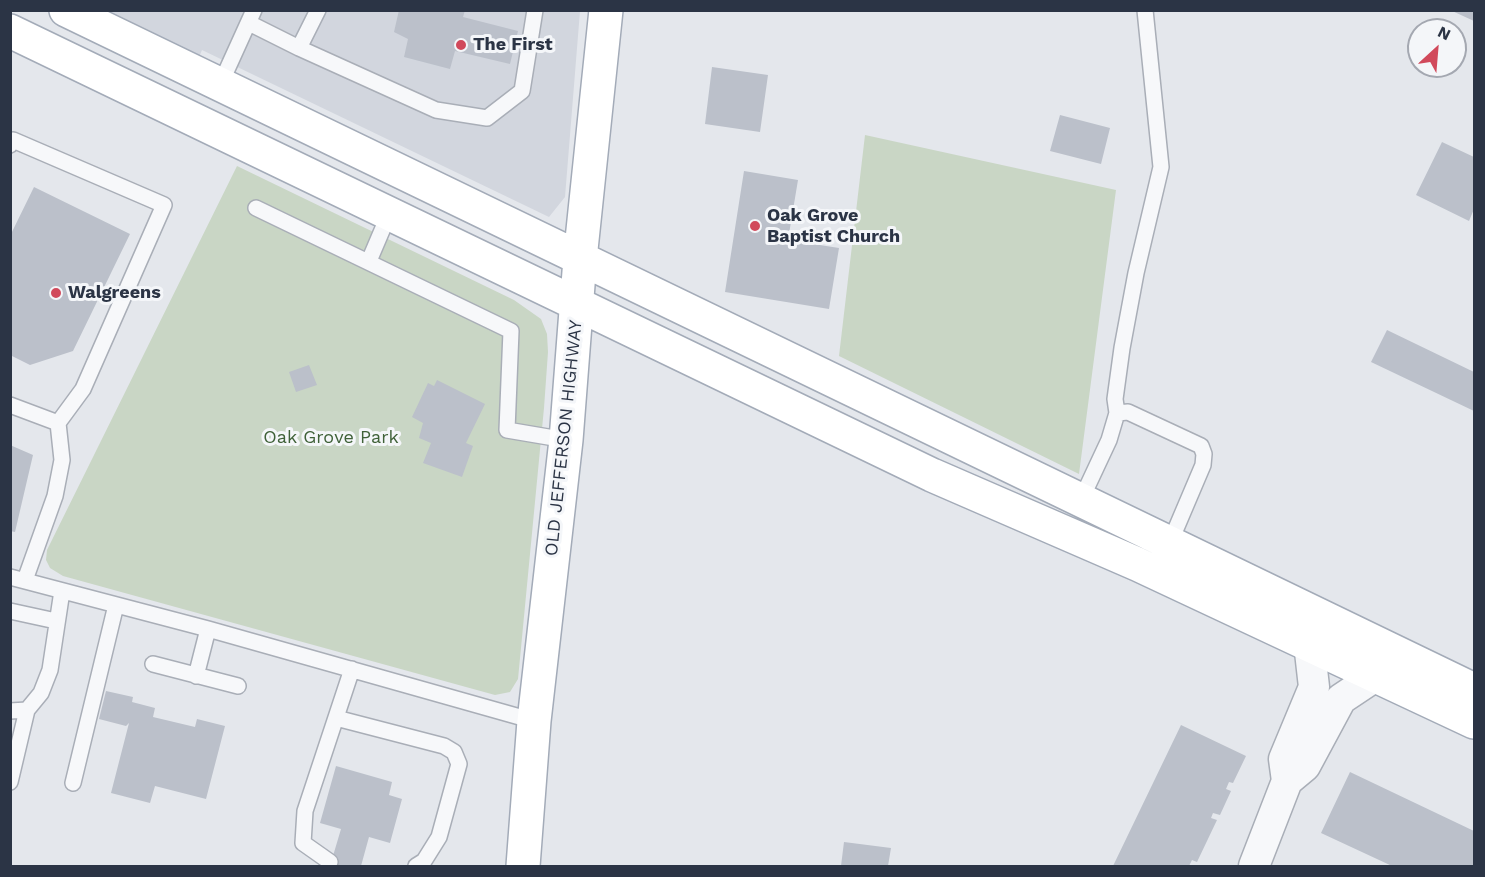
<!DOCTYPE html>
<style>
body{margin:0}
#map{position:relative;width:1485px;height:877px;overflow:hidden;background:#e4e7ec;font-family:"Work Sans",sans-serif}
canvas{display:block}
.frame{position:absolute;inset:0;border:12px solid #2b3445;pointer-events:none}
.north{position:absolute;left:1407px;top:18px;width:60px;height:60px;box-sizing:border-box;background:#f4f6f9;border:2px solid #a4a8b1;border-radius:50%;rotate:26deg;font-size:16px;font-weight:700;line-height:24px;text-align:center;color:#2b3445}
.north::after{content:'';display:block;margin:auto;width:21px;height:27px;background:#d1495b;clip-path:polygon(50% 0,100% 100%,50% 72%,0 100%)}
</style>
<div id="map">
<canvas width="1485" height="877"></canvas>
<div class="frame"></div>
<div class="north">N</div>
</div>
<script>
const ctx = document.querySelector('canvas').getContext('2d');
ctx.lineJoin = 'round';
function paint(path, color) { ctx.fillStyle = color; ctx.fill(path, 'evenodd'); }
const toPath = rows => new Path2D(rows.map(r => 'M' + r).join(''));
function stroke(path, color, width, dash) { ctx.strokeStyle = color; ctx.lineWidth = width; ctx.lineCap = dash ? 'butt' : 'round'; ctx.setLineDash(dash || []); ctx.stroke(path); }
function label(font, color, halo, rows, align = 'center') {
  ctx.font = font + ' "Work Sans",sans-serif'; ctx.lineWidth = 6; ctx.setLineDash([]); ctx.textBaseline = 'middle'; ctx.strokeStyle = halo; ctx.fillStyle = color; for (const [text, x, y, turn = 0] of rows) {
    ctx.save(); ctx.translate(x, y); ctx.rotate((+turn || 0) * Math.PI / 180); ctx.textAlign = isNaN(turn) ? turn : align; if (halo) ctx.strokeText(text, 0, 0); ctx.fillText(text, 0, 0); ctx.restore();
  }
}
paint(toPath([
 [103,11,580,11,565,197,549,217,202,50,199,57]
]), '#d2d6de');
paint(toPath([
 [865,135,1116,190,1079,474,839,356],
 [237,166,514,300,541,319,547,334,548,352,544,408,518,679,510,692,495,695,63,576,50,568,46,560,47,550]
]), '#c9d6c5');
paint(toPath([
 [399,10,465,10,463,17,518,31,510,64,455,51,450,69,404,57,408,39,394,32],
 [1450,10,1474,10,1474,21],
 [712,67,768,75,760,132,705,124],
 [1060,115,1110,128,1101,164,1050,151],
 [1442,142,1474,157,1474,209,1469,221,1416,195],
 [744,171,798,180,788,240,839,248,829,309,725,292],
 [34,187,130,234,73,351,30,365,10,355,10,236],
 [1387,330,1474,372,1474,411,1371,362],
 [309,365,317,385,296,392,289,372],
 [437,380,485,404,466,443,473,446,462,477,423,463,431,443,419,438,423,423,412,417,428,383,434,386],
 [10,445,33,455,15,532,10,531],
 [106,691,133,697,132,702,155,708,153,717,195,727,197,719,225,726,206,799,155,786,150,803,111,793,129,723,126,726,99,719],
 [1181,725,1246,756,1233,783,1229,782,1226,789,1231,791,1220,815,1213,813,1211,818,1217,820,1197,862,1192,860,1189,866,1113,866],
 [336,766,392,782,389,795,402,799,390,843,369,837,361,866,330,866,341,829,320,823],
 [1350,772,1474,831,1474,866,1392,866,1321,833],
 [844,842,891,848,888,866,841,866]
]), '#bbc0ca');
const lane = toPath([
 [249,23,299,48,318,10],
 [299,48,436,110,487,118,522,91,535,10],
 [220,85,254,10],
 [10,145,13,140,164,205,83,389,58,423,10,405],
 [256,208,511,331,507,430,566,440],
 [369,261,389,214],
 [1117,413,1115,399,1122,348,1136,273,1161,167,1145,10],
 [1080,502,1109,440,1117,413,1128,412,1201,446,1204,454,1203,465,1169,545],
 [10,577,208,629,534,721],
 [25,580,55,496,62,460,58,423],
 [10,611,56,621],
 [153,664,238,686],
 [196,676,208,629],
 [10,711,27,710,41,693,50,670,62,591],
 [336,718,444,746,454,752,459,764,439,837,424,861,416,866],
 [10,782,27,710],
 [73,783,116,605],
 [330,862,303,843,305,811,352,669]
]);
const street = toPath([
 [1287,781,1284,759,1314,687,1309,643],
 [1254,866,1287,781,1305,766,1341,699,1377,675]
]);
const primary = toPath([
 [66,10,1474,690],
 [10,31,932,475,1137,564,1474,722],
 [523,866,534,721,566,440,580,259,606,10]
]);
stroke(lane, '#a9aeb7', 18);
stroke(street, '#a9aeb7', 33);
stroke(primary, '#a3abb8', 36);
stroke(lane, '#f7f8fa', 15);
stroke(street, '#f7f8fa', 30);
stroke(primary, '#fff', 33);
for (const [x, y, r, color] of [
 [461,45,6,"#d1495b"],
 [755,226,6,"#d1495b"],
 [56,293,6,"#d1495b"]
]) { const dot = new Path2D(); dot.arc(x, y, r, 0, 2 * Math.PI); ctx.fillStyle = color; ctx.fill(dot); stroke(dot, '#f4f6f9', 2); }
label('bold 18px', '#2b3445', '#f4f6f9', [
 ["The First",473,45],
 ["Oak Grove",767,216],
 ["Baptist Church",767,237],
 ["Walgreens",68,293]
], 'left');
label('18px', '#3f6138', '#f4f6f9', [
 ["Oak Grove Park",331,438]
]);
label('18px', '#2b3445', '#f4f6f9', [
 ["OLD JEFFERSON HIGHWAY",564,438,-84]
]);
</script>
